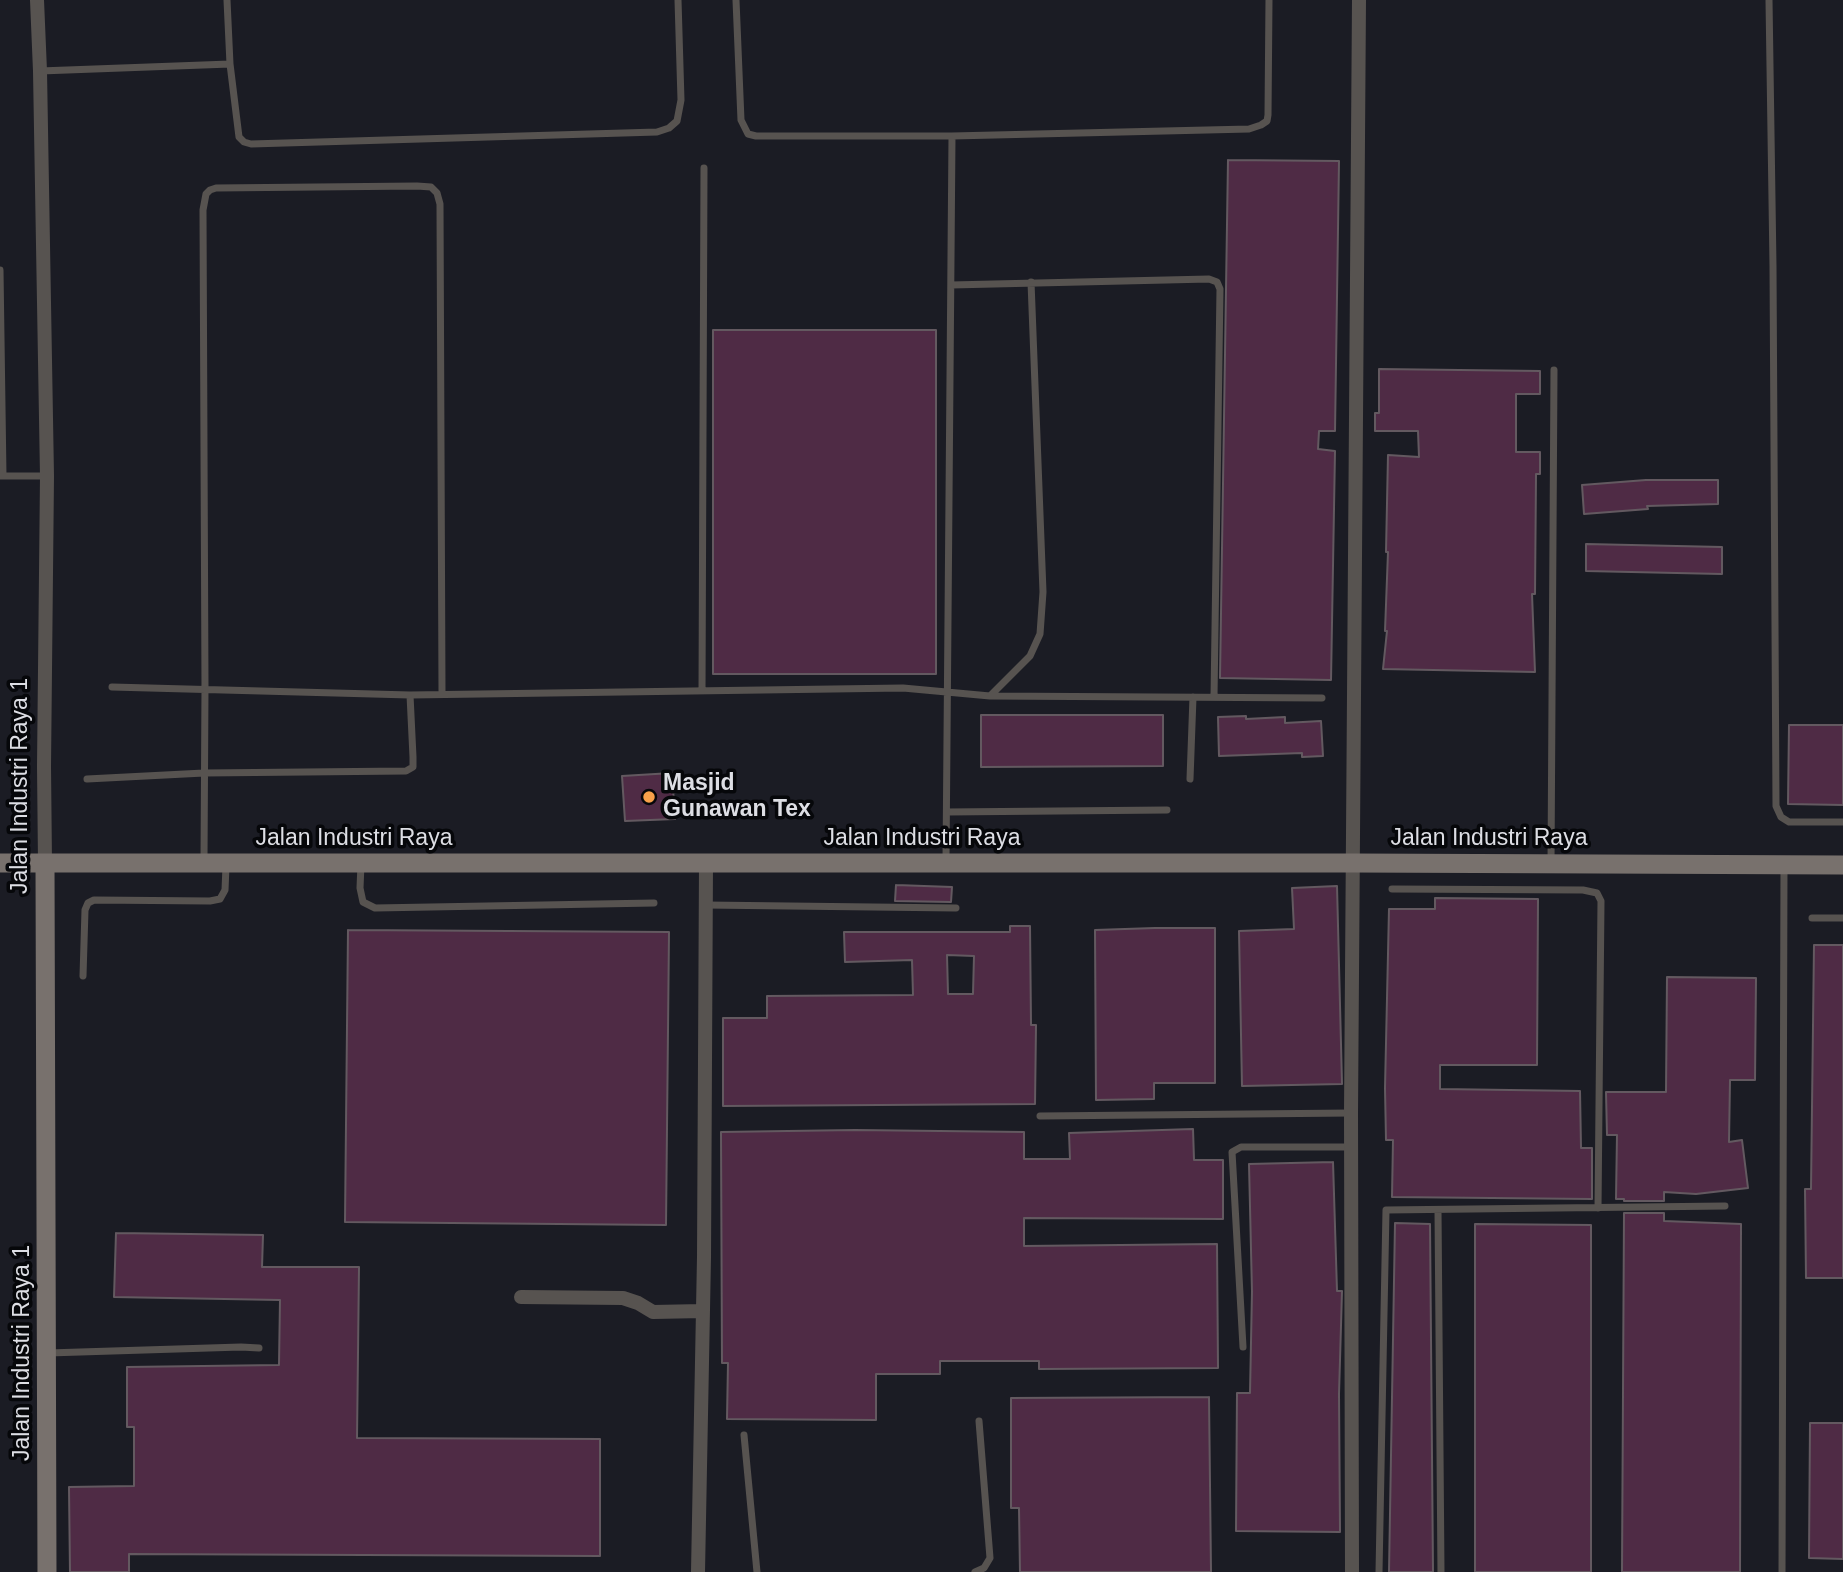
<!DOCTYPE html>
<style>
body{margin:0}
canvas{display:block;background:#1b1c24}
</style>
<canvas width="1843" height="1572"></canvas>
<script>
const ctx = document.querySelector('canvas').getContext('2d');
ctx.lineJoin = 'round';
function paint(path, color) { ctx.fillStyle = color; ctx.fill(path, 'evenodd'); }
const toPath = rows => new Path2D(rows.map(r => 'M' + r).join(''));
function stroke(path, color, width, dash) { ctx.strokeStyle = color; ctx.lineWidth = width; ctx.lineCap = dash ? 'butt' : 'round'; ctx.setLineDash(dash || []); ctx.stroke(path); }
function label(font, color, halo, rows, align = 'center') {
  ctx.font = font + ' Arial,sans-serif'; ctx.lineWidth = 7; ctx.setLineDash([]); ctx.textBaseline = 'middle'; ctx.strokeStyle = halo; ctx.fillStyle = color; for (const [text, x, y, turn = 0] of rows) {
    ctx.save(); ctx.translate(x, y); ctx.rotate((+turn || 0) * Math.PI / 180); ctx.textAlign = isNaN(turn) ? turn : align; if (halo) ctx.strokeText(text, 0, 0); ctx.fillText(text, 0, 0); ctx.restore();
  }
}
const building = toPath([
 [1228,160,1339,161,1335,431,1319,431,1318,449,1335,451,1331,680,1220,678,1228,160],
 [713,330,936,330,936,674,713,674,713,330],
 [1379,369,1540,371,1540,394,1516,394,1516,452,1540,452,1540,474,1536,474,1535,594,1532,594,1535,672,1383,669,1387,631,1385,631,1388,552,1386,552,1388,455,1419,457,1418,431,1375,431,1375,413,1379,413,1379,369],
 [1646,480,1718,480,1718,504,1647,506,1648,509,1584,514,1582,485,1646,480],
 [1586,544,1722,547,1722,574,1586,571,1586,544],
 [981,715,1163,715,1163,766,981,767,981,715],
 [1246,716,1246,719,1285,717,1285,723,1321,721,1323,756,1302,757,1302,753,1219,756,1218,717,1246,716],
 [1789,725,1843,725,1843,805,1788,804,1789,725],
 [672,773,675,819,625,821,622,776,672,773],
 [896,885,952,887,951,902,895,901,896,885],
 [1337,886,1342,1084,1242,1086,1239,931,1294,929,1292,888,1337,886],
 [1435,898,1538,899,1537,1065,1440,1065,1440,1089,1580,1091,1581,1148,1592,1148,1592,1199,1392,1197,1393,1140,1386,1140,1385,1088,1389,909,1435,909,1435,898],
 [1010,926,1030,926,1031,1025,1036,1025,1035,1104,723,1106,723,1018,767,1018,767,996,913,995,912,960,845,962,844,932,1010,932,1010,926],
 [947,955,974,956,973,994,948,994,947,955],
 [1155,928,1215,928,1215,1083,1154,1083,1154,1099,1096,1100,1095,930,1155,928],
 [348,930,669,932,666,1225,345,1222,348,930],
 [1814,945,1843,945,1843,1278,1806,1278,1805,1189,1811,1189,1814,945],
 [1667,977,1756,978,1755,1080,1730,1080,1729,1142,1742,1140,1748,1188,1696,1194,1664,1192,1664,1201,1624,1201,1624,1199,1616,1199,1617,1135,1607,1135,1606,1092,1666,1092,1667,977],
 [1193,1129,1194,1160,1223,1160,1223,1219,1024,1218,1024,1246,1217,1244,1218,1368,1039,1369,1039,1361,940,1361,940,1374,876,1374,876,1420,727,1419,728,1363,722,1363,721,1132,855,1130,1024,1132,1024,1159,1070,1159,1069,1133,1193,1129],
 [1333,1162,1337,1291,1342,1291,1339,1394,1340,1532,1236,1531,1237,1393,1250,1393,1252,1292,1249,1164,1333,1162],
 [1624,1213,1664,1213,1664,1221,1741,1224,1740,1572,1622,1572,1624,1213],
 [1395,1223,1430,1224,1433,1572,1389,1572,1395,1223],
 [1475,1224,1591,1225,1591,1572,1475,1572,1475,1224],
 [116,1233,263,1235,262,1267,359,1267,357,1438,600,1439,600,1556,129,1554,129,1572,70,1572,69,1487,134,1486,134,1427,127,1427,127,1367,279,1365,280,1300,114,1297,116,1233],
 [1209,1397,1211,1572,1020,1572,1019,1508,1011,1508,1011,1398,1209,1397],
 [1810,1423,1843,1423,1843,1559,1809,1558,1810,1423]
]);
paint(building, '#4f2b45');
stroke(building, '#635960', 2);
stroke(toPath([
 [736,0,741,120,748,134,756,136,952,136,1249,129,1261,125,1267,121,1268,115,1269,0],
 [1769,0,1773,266,1776,806,1781,817,1789,822,1843,822],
 [230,64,239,137,244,142,251,144,657,132,669,128,677,121,681,100,678,0],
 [40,71,230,64,227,0],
 [0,270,3,476],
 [951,285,1209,279,1217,282,1220,289,1214,697],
 [1,476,47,476],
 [112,687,410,695,903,688,990,696,1322,698],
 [702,691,704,168],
 [991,695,1030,656,1040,634,1043,592,1031,282],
 [87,779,204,773,406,771,413,767,413,757,410,695],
 [1190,779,1193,697],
 [947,812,1167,810],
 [204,860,205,688,203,210,206,194,210,190,216,188,417,186,431,187,437,193,440,204,442,693],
 [946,860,952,136],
 [1551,863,1554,370],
 [361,864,360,888,363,902,375,908,654,903],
 [1392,889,1583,890,1597,893,1601,901,1598,1208],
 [706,905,956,908],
 [1812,918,1843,918],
 [83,976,85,910,88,903,94,900,210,901,220,899,225,890,226,866],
 [1040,1116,1351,1113],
 [1438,1210,1441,1572],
 [1243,1347,1232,1152,1241,1147,1351,1147],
 [48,1353,241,1347,259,1348],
 [744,1435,757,1572],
 [975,1572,984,1568,990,1558,979,1421],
 [1379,1572,1386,1210,1725,1206],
 [1782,1572,1784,866]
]), '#575350', 7);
stroke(toPath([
 [37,0,40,71,47,476,44,766,45,863],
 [521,1297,623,1298,638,1303,653,1312,703,1311],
 [698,1572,704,1257,706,864],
 [1352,1572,1351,1113,1359,0]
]), '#575350', 14);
stroke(toPath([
 [0,863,1354,863,1843,865],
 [45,863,47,1572]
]), '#78716d', 19);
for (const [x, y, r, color] of [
 [649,797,7,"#f8a14a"]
]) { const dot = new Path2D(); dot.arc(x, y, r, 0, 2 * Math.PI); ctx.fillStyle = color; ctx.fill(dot); stroke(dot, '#06070a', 2.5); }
label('bold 23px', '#dddee4', '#06070a', [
 ["Masjid",663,784],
 ["Gunawan Tex",663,810]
], 'left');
label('23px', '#dddee4', '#06070a', [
 ["Jalan Industri Raya 1",21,786,-90],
 ["Jalan Industri Raya",354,839],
 ["Jalan Industri Raya",922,839],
 ["Jalan Industri Raya",1489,839],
 ["Jalan Industri Raya 1",23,1353,-90]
]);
</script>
